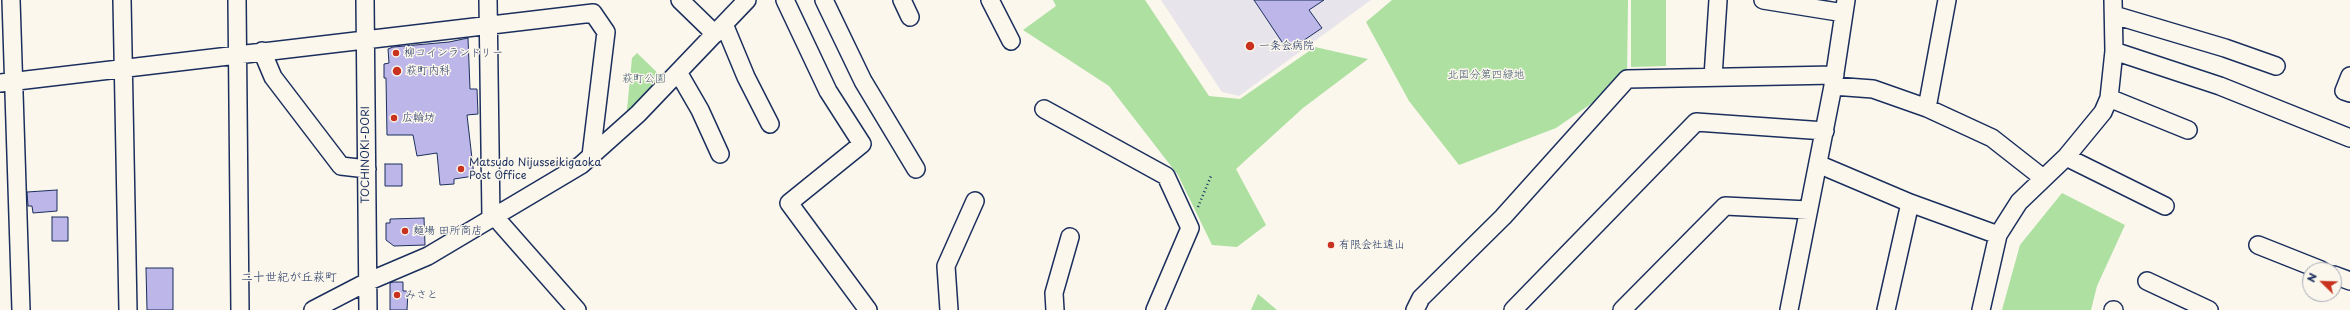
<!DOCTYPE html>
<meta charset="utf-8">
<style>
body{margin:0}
#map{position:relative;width:2350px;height:310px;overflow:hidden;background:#fbf7ec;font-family:"Playpen Sans",sans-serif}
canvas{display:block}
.north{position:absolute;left:2302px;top:262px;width:40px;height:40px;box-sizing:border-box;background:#fbf7ec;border:1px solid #a1a7b3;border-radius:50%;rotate:293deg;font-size:11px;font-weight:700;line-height:16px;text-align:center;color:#1b2f5e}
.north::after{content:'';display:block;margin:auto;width:14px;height:18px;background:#c8321e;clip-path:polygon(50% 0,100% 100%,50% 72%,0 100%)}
</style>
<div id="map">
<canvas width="2350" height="310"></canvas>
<div class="north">N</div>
</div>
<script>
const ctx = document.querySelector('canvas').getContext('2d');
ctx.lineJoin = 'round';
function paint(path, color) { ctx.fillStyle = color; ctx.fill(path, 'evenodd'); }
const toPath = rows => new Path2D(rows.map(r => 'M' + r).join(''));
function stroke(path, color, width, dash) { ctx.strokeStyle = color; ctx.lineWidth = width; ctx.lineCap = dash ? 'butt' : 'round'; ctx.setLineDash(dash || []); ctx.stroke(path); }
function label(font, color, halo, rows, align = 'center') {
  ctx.font = font + ' "Playpen Sans","Klee One",sans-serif'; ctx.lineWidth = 3; ctx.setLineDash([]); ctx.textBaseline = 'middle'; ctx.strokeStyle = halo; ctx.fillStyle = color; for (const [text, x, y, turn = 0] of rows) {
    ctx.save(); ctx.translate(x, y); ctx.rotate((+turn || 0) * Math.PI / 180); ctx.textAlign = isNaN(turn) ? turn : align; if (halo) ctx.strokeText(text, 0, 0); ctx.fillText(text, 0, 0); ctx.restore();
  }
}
paint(toPath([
 [1161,0,1371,0,1239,96,1222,92]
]), '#e8e4eb');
paint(toPath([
 [1053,0,1145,0,1209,96,1240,99,1315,47,1368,59,1303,108,1236,169,1266,225,1237,247,1212,245,1178,175,1109,86,1023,30,1056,6],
 [1392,0,1628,0,1627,79,1556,128,1459,165,1409,101,1366,22],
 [1631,0,1666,0,1666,66,1631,67],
 [637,53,664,79,626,120,632,58],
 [2062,193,2125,225,2097,286,2091,310,2002,310,2020,245],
 [1258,294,1277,310,1251,310]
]), '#ade0a1');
const building = toPath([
 [1254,0,1324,0,1309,10,1322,28,1288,51,1254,0],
 [468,38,470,89,477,89,478,114,467,115,474,176,454,179,454,184,440,185,437,153,417,156,413,135,387,135,386,78,384,78,384,64,389,63,388,49,393,47,449,42,468,38],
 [385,164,402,164,402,186,385,186,385,164],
 [57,190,57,211,33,213,32,206,28,206,27,192,57,190],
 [52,217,68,217,68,241,52,241,52,217],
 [424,218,425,245,394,246,386,240,386,223,390,223,390,219,424,218],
 [146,268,173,268,173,310,147,310,146,268],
 [393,282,403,282,403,291,408,291,407,310,390,310,390,283,393,282]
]);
paint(building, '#bdb6e8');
stroke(building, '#1b2f5e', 1);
const minor = toPath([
 [11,0,21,310],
 [122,0,128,310],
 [237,0,240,310],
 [365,0,368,310],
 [488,0,491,219],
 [680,0,715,34],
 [785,0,828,91,862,144,789,203,868,310],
 [824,0,863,81,916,169],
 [902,0,910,17],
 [990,0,1011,41],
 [1763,0,1844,13],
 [2114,15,2225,48,2276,66],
 [724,24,746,77,770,124],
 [262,51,273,77,341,166,367,169],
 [2114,51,2220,86,2350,138],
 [678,72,700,110,720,154],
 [2350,76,2344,91,2350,93],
 [1713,77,1718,0],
 [0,83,593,13,606,32,591,156],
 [1833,86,1873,89,1927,108,1992,138,2043,178],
 [2109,98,2188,130],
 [1927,108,1947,0],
 [1044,109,1166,176,1190,228,1155,310],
 [2066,157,2165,206],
 [1818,164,1910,203,1998,235],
 [495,217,577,310],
 [2258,245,2321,270],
 [2334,275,2350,281],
 [2147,281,2209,310],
 [313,310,367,282,428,256,581,165,638,114,747,0],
 [949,310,946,266,975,201],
 [1055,310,1054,293,1070,237],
 [1415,310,1421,298,1503,217,1627,79,1835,75],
 [1513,310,1696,122,1825,131],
 [1622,310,1725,206,1808,210],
 [1789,310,1833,86,1846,0],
 [1886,310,1910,203],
 [1981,310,1998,235,2019,202,2066,157,2103,112,2109,98,2114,51,2113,0],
 [2113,310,2114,310]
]);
stroke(minor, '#1b2f5e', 20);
stroke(toPath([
 [1198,207,1211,176]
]), '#1b2f5e', 2.5, [1, 3]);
stroke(minor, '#fbf7ec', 17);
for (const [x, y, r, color] of [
 [1250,46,5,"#c8321e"],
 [396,53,4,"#c8321e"],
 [397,71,5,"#c8321e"],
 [394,118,4,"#c8321e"],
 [461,169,4,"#c8321e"],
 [405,231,4,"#c8321e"],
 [1331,245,4,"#c8321e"],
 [397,295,4,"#c8321e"]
]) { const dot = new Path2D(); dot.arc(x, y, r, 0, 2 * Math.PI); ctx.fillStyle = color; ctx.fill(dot); stroke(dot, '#fbf7ec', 1.5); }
label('11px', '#1b2f5e', '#fbf7ec', [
 ["一条会病院",1259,46],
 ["柳コインランドリー",404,53],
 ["萩町内科",406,71],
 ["広輪坊",402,118],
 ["Matsudo Nijusseikigaoka",469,163],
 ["Post Office",469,176],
 ["麺場 田所商店",413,231],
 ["有限会社遠山",1339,245],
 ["みさと",405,295]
], 'left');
label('11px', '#405b6f', '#fbf7ec', [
 ["北国分第四緑地",1486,75],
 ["萩町公園",644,79]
]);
label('11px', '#1b2f5e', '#fbf7ec', [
 ["TOCHINOKI-DORI",366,155,-90]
]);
label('12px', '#1b2f5e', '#fbf7ec', [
 ["二十世紀が丘萩町",289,278]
]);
</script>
